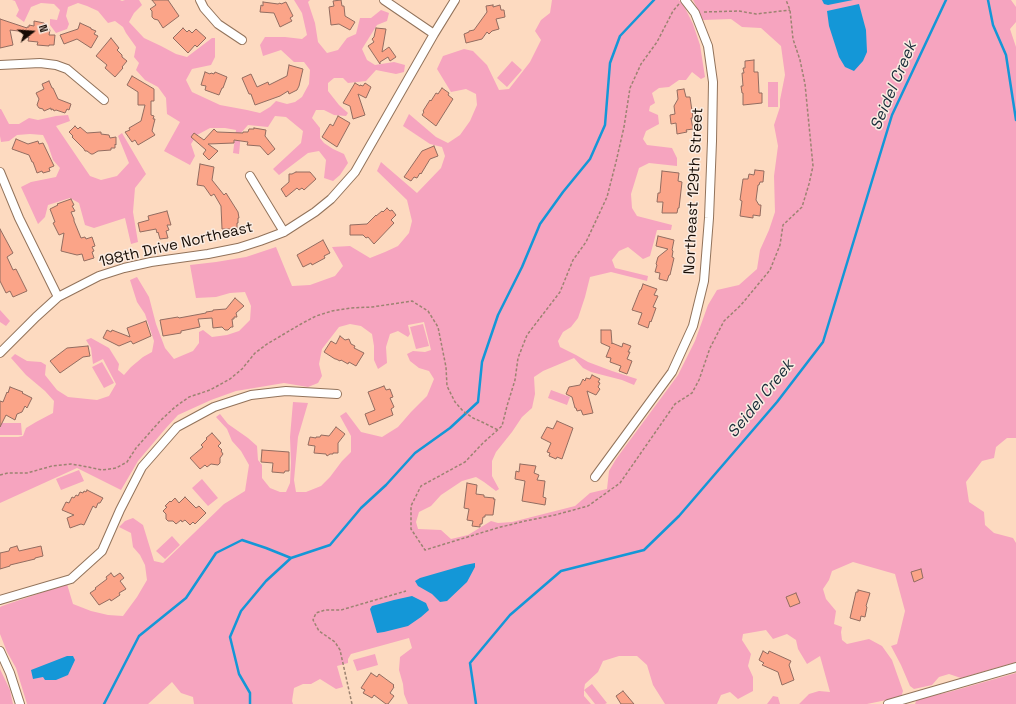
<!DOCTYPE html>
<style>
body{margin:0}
#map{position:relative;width:1016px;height:704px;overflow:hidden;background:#fddac0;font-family:"Space Grotesk",sans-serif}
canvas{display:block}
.north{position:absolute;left:12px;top:12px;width:40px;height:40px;-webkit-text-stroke:3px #faece2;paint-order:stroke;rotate:73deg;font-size:11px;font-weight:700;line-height:16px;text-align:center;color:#170c04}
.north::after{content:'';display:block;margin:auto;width:14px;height:18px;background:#170c04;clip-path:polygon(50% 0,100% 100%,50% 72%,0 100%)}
</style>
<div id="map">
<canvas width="1016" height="704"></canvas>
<div class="north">N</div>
</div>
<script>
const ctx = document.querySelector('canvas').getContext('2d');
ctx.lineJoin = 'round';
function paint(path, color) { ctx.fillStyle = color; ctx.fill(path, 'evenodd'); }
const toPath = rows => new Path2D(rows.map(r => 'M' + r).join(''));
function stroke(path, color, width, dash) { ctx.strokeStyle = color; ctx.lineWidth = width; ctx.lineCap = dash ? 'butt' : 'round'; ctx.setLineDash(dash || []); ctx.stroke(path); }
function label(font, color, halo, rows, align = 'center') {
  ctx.font = font + ' "Space Grotesk",sans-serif'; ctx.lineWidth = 3; ctx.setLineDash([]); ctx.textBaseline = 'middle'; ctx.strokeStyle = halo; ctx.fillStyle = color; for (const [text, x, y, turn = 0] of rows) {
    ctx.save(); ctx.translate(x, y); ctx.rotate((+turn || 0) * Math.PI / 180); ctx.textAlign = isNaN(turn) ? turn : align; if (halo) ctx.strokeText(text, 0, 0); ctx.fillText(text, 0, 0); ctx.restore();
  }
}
paint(toPath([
 [12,0,120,0,122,1,125,0,139,0,142,5,134,13,129,22,144,38,161,46,176,54,187,57,212,38,215,38,215,57,211,65,192,69,186,80,192,92,220,105,247,110,260,113,270,107,276,101,287,104,295,102,302,97,309,84,310,70,304,62,294,62,281,50,263,56,260,45,265,37,285,37,302,39,307,35,302,13,294,0,310,0,308,2,315,23,318,42,327,53,338,50,347,38,356,34,360,18,371,18,381,10,389,13,387,21,377,25,362,49,367,60,375,65,394,62,405,65,404,72,396,74,376,70,366,81,348,83,343,78,334,78,328,83,328,91,339,105,348,113,346,116,334,115,324,110,316,110,312,118,320,128,320,138,324,143,333,149,344,154,348,163,340,175,333,181,324,178,326,160,319,151,308,153,279,175,273,169,301,143,303,131,286,117,275,116,268,127,248,125,241,133,239,154,233,153,236,130,225,128,210,128,197,135,191,144,195,156,190,165,164,151,180,122,167,114,166,98,158,87,145,80,136,70,139,63,134,57,136,47,126,33,123,27,115,21,108,23,98,11,87,6,78,3,68,7,66,16,69,24,67,29,56,33,50,25,50,19,57,20,60,10,54,4,41,3,31,7,24,22,16,16,19,10,15,1],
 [552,0,679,0,684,6,693,24,700,45,705,77,701,79,692,72,686,80,679,80,669,87,659,88,652,93,655,103,650,106,649,111,658,115,659,124,646,131,643,139,647,145,672,148,677,158,677,166,649,163,639,168,631,194,632,208,637,216,672,225,671,230,657,230,650,256,643,259,628,247,619,251,612,260,615,268,648,276,647,281,611,272,590,277,585,297,578,318,571,327,563,332,558,341,560,347,576,355,588,362,612,371,637,379,634,385,622,380,591,372,583,368,574,358,543,371,534,377,535,394,532,408,522,417,512,432,496,452,492,461,492,476,499,489,496,491,484,482,476,477,462,481,441,495,431,506,419,512,416,522,418,529,441,530,451,539,468,535,491,521,498,523,512,522,575,506,590,493,607,489,609,471,616,459,678,375,695,341,708,305,717,290,739,285,757,269,760,250,769,230,775,212,774,176,778,146,774,125,780,107,780,100,785,75,781,46,761,28,742,27,731,19,703,20,693,0,1011,0,1016,7,1016,22,1010,29,1016,47,1016,438,1007,438,996,447,994,458,982,461,966,482,969,502,984,512,985,525,994,533,1013,538,1016,543,1016,662,961,678,949,674,939,677,932,685,914,689,910,686,901,665,891,646,897,644,905,611,895,574,853,562,832,571,829,580,823,589,826,599,836,611,834,624,842,627,841,632,842,640,847,644,869,639,882,646,892,660,903,691,901,697,867,704,799,704,809,694,819,691,830,692,820,656,807,664,798,649,796,640,787,634,773,639,766,630,743,634,742,640,751,654,748,666,753,677,753,691,738,699,730,692,721,695,717,704,665,704,653,685,647,665,637,656,619,656,603,661,598,672,585,684,584,690,592,684,607,703,605,704,595,704,584,690,584,696,591,704,408,704,404,694,403,684,399,670,400,657,412,648,409,638,351,654,348,659,348,663,337,666,343,687,336,689,320,679,311,684,303,684,294,688,292,701,293,704,194,704,193,697,181,693,172,682,148,704,27,704,16,668,7,652,0,634,0,607,2,606,67,584,73,604,91,611,108,615,123,616,137,597,147,580,145,565,140,555,133,547,131,533,119,527,125,521,133,518,143,525,154,561,163,563,224,504,245,491,249,465,241,451,232,441,227,429,216,417,220,414,228,424,248,438,257,446,258,460,262,465,262,478,270,488,280,492,286,492,290,483,291,463,290,437,293,402,308,403,298,437,294,480,296,492,306,492,321,486,330,477,342,461,351,452,351,436,340,416,346,412,361,432,382,437,398,427,411,412,427,396,434,379,429,371,419,368,410,361,407,354,413,351,425,352,431,350,424,322,408,325,410,334,408,337,398,331,390,334,386,347,387,363,378,369,374,360,374,346,372,334,361,326,350,324,339,327,322,349,319,364,322,376,318,383,308,387,284,383,236,391,211,400,178,415,166,428,138,461,121,490,77,468,0,503,0,437,18,437,23,436,26,428,36,422,53,413,54,401,45,391,26,375,11,358,15,354,27,361,41,362,46,365,45,375,57,390,68,397,97,400,109,396,116,384,103,359,93,364,91,348,86,340,91,338,109,348,119,364,118,370,124,375,131,367,143,357,152,352,154,341,145,314,137,302,130,280,137,277,149,297,156,324,165,348,174,359,193,351,199,343,199,332,203,330,212,337,227,335,239,331,250,320,251,306,245,292,230,293,216,297,196,298,190,265,216,262,246,257,276,247,292,286,310,285,335,276,343,266,332,247,350,246,370,258,385,252,398,246,409,233,412,221,407,200,377,171,381,162,417,193,441,168,445,156,442,147,430,144,403,126,409,114,436,137,448,143,460,135,470,121,477,105,476,94,466,89,451,92,437,69,443,56,464,49,473,51,487,65,499,90,509,89,530,62,541,40,535,31,541,20,550,13],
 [512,61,522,70,507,87,497,78],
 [768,82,778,82,778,107,768,107],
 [0,109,1,109,9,124,19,124,29,118,38,120,56,116,68,115,70,121,56,126,90,176,101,180,117,176,129,163,118,136,122,133,146,174,135,188,133,212,138,242,131,244,125,218,94,228,85,225,79,203,70,198,48,205,45,217,38,224,21,187,31,182,56,177,60,168,53,160,48,145,43,135,30,134,17,135,9,141,1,142,0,136],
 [0,310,10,321,6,326,0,322],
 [423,324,429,346,416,349,410,327],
 [102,362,114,383,104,388,92,367],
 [551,390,570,397,567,405,548,398],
 [0,423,21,423,22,435,0,435],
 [79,470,84,481,61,490,56,479],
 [202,479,218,498,208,506,192,488],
 [172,536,180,545,165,559,156,551],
 [375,654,378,665,357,671,353,660],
 [0,669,10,690,13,704,0,704],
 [1016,673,1016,704,915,704,917,699,949,692],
 [773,696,778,697,780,704,767,704]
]), '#f6a4bf');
paint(toPath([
 [822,0,853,0,828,5,824,4],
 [859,4,866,30,867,52,863,61,854,71,845,67,839,57,829,26,827,11],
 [475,563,475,567,467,582,447,601,440,602,432,594,418,586,415,581,420,578,465,565],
 [412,596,426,603,429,610,421,617,408,626,384,632,377,633,370,609,372,606,394,600],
 [67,656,73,656,75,660,68,675,56,680,45,680,43,677,33,679,31,670]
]), '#1497d7');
stroke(toPath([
 [988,0,993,25,1006,55,1016,120],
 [104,704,139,636,186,598,216,553,242,540,266,548,291,558,330,545,361,508,386,485,415,453,450,428,478,402,482,362,498,315,522,267,540,224,563,192,590,159,605,125,610,63,620,36,654,0],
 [250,704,250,693,239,674,230,637,241,611,266,581,291,558],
 [476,704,470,663,510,615,561,571,644,550,679,516,777,402,823,342,892,115,946,0]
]), '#1497d7', 2.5);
const building = toPath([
 [152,0,168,0,179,16,163,28,158,20,154,19,152,17,152,11,150,9,156,5,152,0],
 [341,0,342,6,344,6,345,16,355,22,350,30,339,24,331,25,329,7,334,6,333,1,341,0],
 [263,2,278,4,280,3,281,4,286,2,293,16,290,18,292,21,280,27,274,13,260,12,261,5,263,6,263,2],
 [493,5,493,7,500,5,501,10,504,10,505,17,496,19,499,29,492,31,489,34,487,32,482,39,466,43,464,34,469,32,469,31,474,30,487,12,486,6,493,5],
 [0,19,27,28,27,27,29,27,29,25,34,26,34,21,44,23,50,30,49,35,55,35,54,45,49,45,49,46,37,45,38,42,28,41,29,37,27,37,27,32,10,30,13,45,0,48,0,19],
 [80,23,91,28,91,29,96,31,94,34,98,36,91,48,77,39,64,44,60,35,78,29,80,23],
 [183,28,187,32,189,30,192,33,196,29,206,38,197,47,195,45,188,53,173,38,183,28],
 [376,28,386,29,382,52,389,47,396,57,390,61,388,57,380,62,380,64,368,46,374,42,372,39,374,37,376,28],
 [111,38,119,48,117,50,122,55,122,57,127,61,122,67,123,68,115,77,105,68,107,65,96,56,111,38],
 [754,60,754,72,758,72,759,93,762,93,762,103,743,105,743,93,742,93,741,86,743,86,742,73,744,73,743,68,745,68,745,61,754,60],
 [289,65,303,69,299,86,297,90,289,94,288,91,280,96,255,105,251,94,249,94,242,78,251,74,257,87,268,82,269,85,287,76,289,65],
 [205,72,210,74,211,73,214,74,215,72,227,77,223,88,222,88,219,95,205,90,206,86,201,85,205,72],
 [132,76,154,89,154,101,151,101,151,115,154,116,153,119,155,119,152,131,155,135,138,145,135,140,132,142,125,132,130,130,129,128,141,121,145,105,138,105,138,92,127,85,132,76],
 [49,81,52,88,53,88,58,99,71,104,69,110,67,109,65,113,56,110,54,111,53,109,51,110,51,108,44,111,43,109,39,108,37,105,39,99,36,93,44,89,42,84,49,81],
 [355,83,360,86,360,85,363,86,365,83,371,87,366,98,358,94,365,115,353,119,350,106,343,103,355,83],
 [442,88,449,93,448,95,453,99,436,126,422,115,424,112,423,111,430,100,431,101,436,93,438,94,442,88],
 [684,89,686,97,690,97,693,118,691,118,693,129,686,130,687,132,677,134,676,123,671,124,670,115,675,114,674,106,678,99,677,90,684,89],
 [338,116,350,123,337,147,322,137,330,124,333,126,338,116],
 [75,126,78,129,80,127,87,133,101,132,101,134,109,135,110,138,116,137,116,145,115,144,115,148,111,148,111,150,98,151,93,154,91,154,87,151,85,151,84,149,72,137,73,136,69,132,75,126],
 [254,128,266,130,265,136,275,149,268,155,260,146,247,145,248,142,234,140,234,143,208,144,218,151,209,160,203,154,206,150,191,137,194,133,204,140,214,129,217,132,243,133,243,132,248,132,249,129,254,129,254,128],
 [16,139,28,144,38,141,39,144,43,143,54,166,49,168,50,171,43,173,42,171,37,173,33,162,32,162,29,155,12,149,16,139],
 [434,146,438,156,430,159,421,174,420,173,417,178,414,177,411,181,404,177,422,151,434,146],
 [200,164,214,167,212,180,224,195,226,193,238,212,239,218,238,218,238,223,237,223,237,229,222,229,221,206,214,194,211,196,204,186,197,185,200,164],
 [755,170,764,171,763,182,760,182,759,185,758,185,756,200,759,205,761,205,760,216,753,215,753,218,740,216,742,201,740,200,743,179,748,179,749,174,754,175,755,170],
 [662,171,679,173,678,181,682,182,679,208,678,208,677,213,662,213,663,202,657,202,658,193,660,193,662,171],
 [296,172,310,172,316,179,304,190,302,188,299,190,297,188,286,197,281,189,289,182,289,174,292,174,296,172],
 [71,199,74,205,72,206,75,211,71,212,74,219,74,221,81,238,85,237,86,239,92,237,95,246,92,247,94,251,92,252,94,258,84,261,82,254,77,255,61,251,64,233,59,235,53,223,55,222,50,209,58,205,57,204,71,199],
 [387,208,390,211,392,210,396,215,391,220,394,223,374,244,368,237,366,238,363,235,350,235,350,225,367,224,376,215,376,216,382,211,383,212,387,208],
 [167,211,171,225,167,225,169,230,166,231,168,238,160,239,158,232,157,233,156,229,140,232,138,223,149,220,148,216,167,211],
 [0,229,13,253,7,257,13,270,16,269,27,291,13,297,10,291,6,293,0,281,0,229],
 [658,236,674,240,672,250,673,251,672,257,674,258,670,275,669,275,667,281,659,279,660,273,655,272,657,265,656,264,658,257,668,249,656,246,658,236],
 [323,240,330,253,324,256,325,258,312,265,311,263,303,267,297,255,323,240],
 [643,284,657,289,654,295,658,296,653,307,656,308,651,322,650,321,648,328,638,324,642,313,632,310,640,290,641,290,643,284],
 [235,298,244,306,236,313,237,317,234,317,234,319,232,319,233,327,231,327,228,330,225,330,222,327,213,328,212,318,198,319,200,327,181,331,181,333,163,336,160,320,178,317,179,318,206,313,206,312,213,311,213,310,226,309,235,298],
 [146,321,151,336,133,344,131,341,119,346,103,338,107,330,111,332,112,330,130,337,127,328,146,321],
 [601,330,611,330,612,344,612,343,622,347,623,343,631,346,628,352,630,352,627,359,632,361,627,374,619,371,621,366,610,362,611,358,606,357,610,347,601,343,601,330],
 [340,336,345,340,349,339,351,344,355,346,354,348,364,353,356,366,349,362,348,364,341,360,340,361,336,359,335,359,324,352,331,341,336,344,340,336],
 [88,346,90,356,83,357,60,373,50,361,67,348,88,346],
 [592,375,600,379,598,382,600,383,598,387,600,389,596,395,587,391,593,413,583,415,581,410,577,411,576,408,575,408,572,397,566,394,569,387,580,385,583,379,585,381,586,378,590,379,592,375],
 [384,386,386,390,390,389,393,397,390,398,394,407,391,409,393,415,369,425,365,414,375,410,368,392,384,386],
 [10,387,23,392,22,393,32,398,27,408,25,406,22,412,17,414,15,420,6,415,0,427,0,401,3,402,7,392,8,393,10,387],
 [557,421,573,428,562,459,557,457,556,459,549,456,550,453,547,452,551,443,541,438,547,427,553,429,557,421],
 [336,427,345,434,338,443,338,453,333,453,333,454,330,454,327,456,326,454,314,453,315,446,308,445,310,437,316,438,316,437,320,437,321,435,329,436,336,427],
 [212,433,221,443,218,446,222,450,221,451,223,454,220,458,220,463,218,465,211,464,207,467,205,465,200,469,190,458,203,447,201,445,207,439,206,438,212,433],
 [262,450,289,452,289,471,285,471,284,473,272,472,273,463,261,462,262,450],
 [520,464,536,466,534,473,539,475,537,480,545,481,543,497,546,498,545,505,522,501,525,481,515,479,516,471,519,472,520,464],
 [467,483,477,485,476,494,484,495,484,497,494,498,493,499,495,499,493,515,485,515,485,517,483,517,482,524,480,524,480,527,472,526,473,521,467,520,469,509,464,508,467,483],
 [87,490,103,498,100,503,98,503,96,508,93,506,84,525,81,524,70,528,67,518,74,515,62,510,66,502,69,503,72,497,74,498,76,495,78,496,80,492,83,493,84,491,86,492,87,490],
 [185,497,196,508,199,506,206,513,195,524,193,522,190,525,185,520,182,522,181,520,176,524,173,521,168,521,166,519,166,514,163,511,167,507,165,506,170,501,171,502,175,498,179,503,185,497],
 [17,546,19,551,41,546,43,556,35,558,35,559,10,565,10,566,0,569,0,553,9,551,10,548,17,546],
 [921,569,923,578,914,582,911,572,921,569],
 [111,573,114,577,120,573,124,578,120,581,126,589,119,593,120,595,111,601,110,599,99,605,90,593,96,589,95,588,107,579,106,577,111,573],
 [858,590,870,593,866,606,867,607,865,617,861,616,860,621,850,618,856,592,858,592,858,590],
 [796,593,800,603,790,607,786,597,796,593],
 [763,651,768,654,769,651,791,661,789,665,794,680,782,685,778,672,762,665,764,663,759,660,763,651],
 [371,673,377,677,379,674,394,685,393,686,394,687,390,693,394,696,388,704,386,704,374,695,372,698,363,693,365,690,361,688,371,673],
 [623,691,634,704,621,704,616,696,623,691]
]);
paint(building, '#fba488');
stroke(building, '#926c60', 1);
const street = toPath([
 [200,0,204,8,218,24,242,40],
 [384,0,434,34],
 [0,65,40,63,56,65,67,69,104,100],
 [0,172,19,218,58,297],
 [250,176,284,232],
 [0,353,36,317,58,297,99,276,124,268,151,262,208,254,238,248,260,241,284,232,315,212,331,199,355,172,434,34,455,0],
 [595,477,672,372,693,326,704,281,709,218,712,141,713,82,708,46,695,13,685,0],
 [0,600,71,579,102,551,120,510,142,467,177,427,214,407,251,395,286,391,337,394],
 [0,651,10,673,20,704],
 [888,704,1016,667]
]);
stroke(street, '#92735b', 10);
stroke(toPath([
 [679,4,673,11,657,42,641,64,630,88,624,127,616,162,607,197,586,242,573,260,560,292,527,335,518,358,515,380,507,406,502,426,483,443,465,462,421,486,411,506,411,529,425,550,497,528,525,521,555,515,588,506,620,483,675,404,692,393,699,380,710,348,724,321,741,305,770,270,780,245,783,225,802,207,809,184,813,166,805,84,800,60,793,39,790,10,786,0],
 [704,12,739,11,756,14,790,10],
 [0,475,8,473,27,473,52,466,71,464,88,467,102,470,116,468,127,462,136,448,160,421,175,407,189,397,210,390,230,379,242,369,255,353,267,344,301,324,316,316,332,311,351,308,372,307,412,301,428,311,438,327,446,367,447,386,455,402,463,411,473,418,482,422,498,430],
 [352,704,340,650,335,642,319,631,313,620,316,613,325,610,341,610,406,591]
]), '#9c8371', 1.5, [3, 2]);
stroke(street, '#fff', 8);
label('15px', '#170c04', '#faece2', [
 ["Northeast 129th Street",694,191,-87],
 ["198th Drive Northeast",176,245,-13]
]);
label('italic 16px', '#1a2d3a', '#faece2', [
 ["Seidel Creek",894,86,-67],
 ["Seidel Creek",761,399,-51]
]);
</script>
